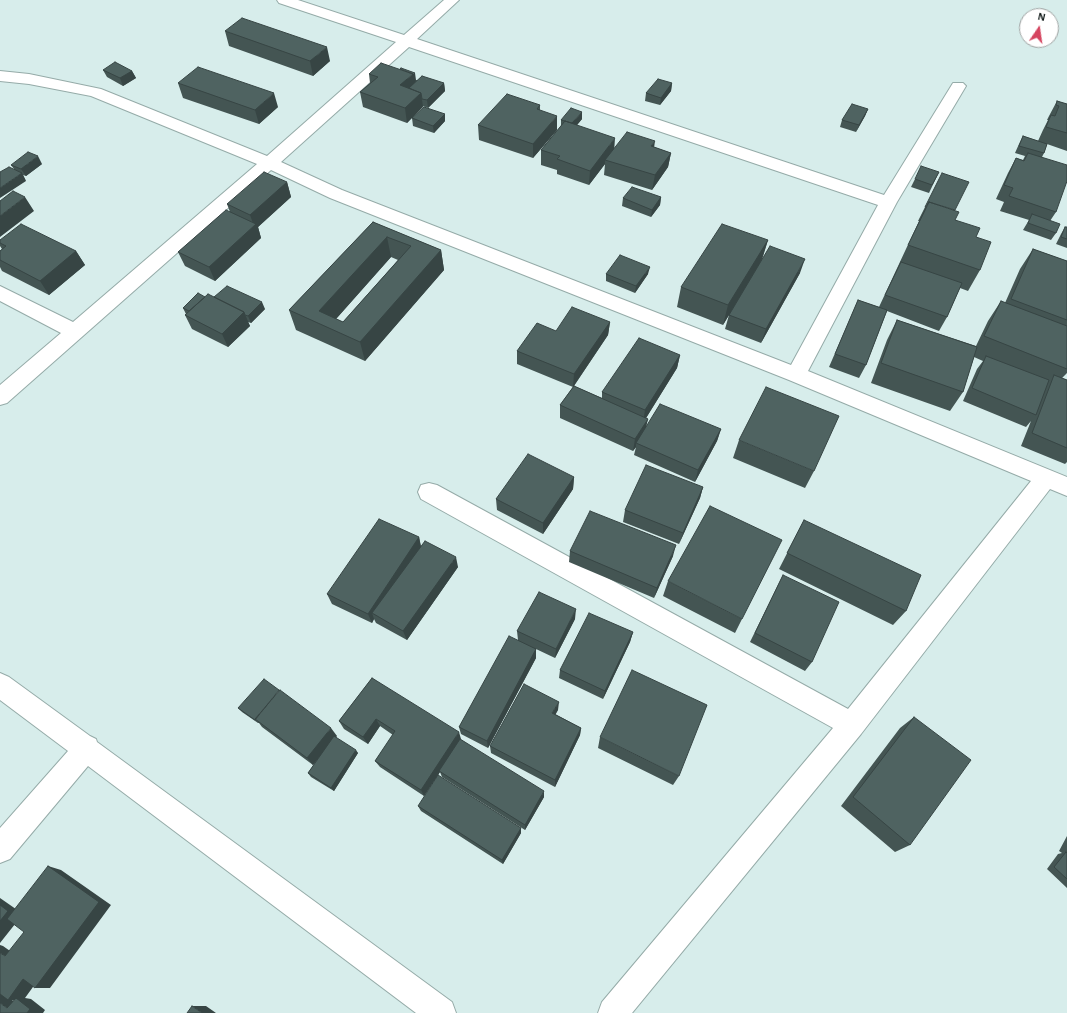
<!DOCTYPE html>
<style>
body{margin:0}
#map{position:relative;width:1067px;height:1013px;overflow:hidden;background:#d7edeb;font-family:"Alegreya Sans",sans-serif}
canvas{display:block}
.north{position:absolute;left:1019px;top:8px;width:40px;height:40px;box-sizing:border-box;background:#fff;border:1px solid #9fa3a2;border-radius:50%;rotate:13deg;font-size:11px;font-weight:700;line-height:16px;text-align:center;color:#0f1817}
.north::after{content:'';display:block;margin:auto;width:14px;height:18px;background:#d5445f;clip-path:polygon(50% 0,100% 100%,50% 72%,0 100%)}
</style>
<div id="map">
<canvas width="1067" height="1013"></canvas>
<div class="north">N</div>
</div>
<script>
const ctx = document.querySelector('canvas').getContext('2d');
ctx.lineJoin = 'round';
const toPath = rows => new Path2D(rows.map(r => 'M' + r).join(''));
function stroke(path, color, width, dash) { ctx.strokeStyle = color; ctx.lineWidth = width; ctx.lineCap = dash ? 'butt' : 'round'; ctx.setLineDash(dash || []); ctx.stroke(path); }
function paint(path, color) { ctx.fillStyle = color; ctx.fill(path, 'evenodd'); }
const street = toPath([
 [277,0,298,0,404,35,444,0,459,0,417,39,884,195,953,83,963,83,966,86,897,202,808,371,1067,477,1067,496,1050,489,861,734,632,1013,598,1013,602,1002,833,728,421,499,418,492,421,485,429,483,437,485,848,709,1031,481,789,380,330,198,271,170,7,403,0,405,0,385,61,333,0,301,0,286,73,322,257,164,91,96,29,84,0,81,0,71,29,74,101,89,267,156,396,42,279,3,277,0],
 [409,47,878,205,791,365,342,190,281,162,409,47],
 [0,673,9,677,90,736,96,739,97,742,452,1002,456,1013,416,1013,88,766,10,859,0,863,0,828,68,751,0,700,0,673]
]);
stroke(street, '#95aba8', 2);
paint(street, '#fff');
paint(toPath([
 [225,31,330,61,313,76,229,46],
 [103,70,132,71,136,78,123,86,107,77],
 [369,74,416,80,444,83,445,91,428,108,423,106,407,123,363,107,360,92,370,83],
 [178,83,278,107,259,124,183,98],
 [672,83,671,91,660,105,645,101,646,93],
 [1057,101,1067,104,1067,151,1047,144,1044,153,1042,157,1056,212,1050,221,1056,233,1051,240,1023,230,1029,220,1000,211,1004,202,996,199,1008,173,1016,158,1023,160,1025,156,1015,153,1019,144,1023,136,1038,141,1043,130,1048,120,1047,120,1049,116],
 [540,105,540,110,557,130,533,158,479,140,478,125],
 [868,109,865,116,856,132,840,127,842,120],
 [445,114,445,121,434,133,413,126,412,118],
 [582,119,577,125,614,149,654,147,671,153,668,167,652,190,604,175,605,164,589,185,557,174,557,170,541,165,541,150,561,126,561,120],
 [42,164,26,176,23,175,26,181,14,169,11,165],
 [939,172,929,193,911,187,915,179],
 [287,182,291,197,258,227,261,238,215,281,185,266,178,252,230,212,227,204],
 [661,197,660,205,651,217,622,206,623,198],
 [925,207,955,210,955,220,976,237,980,270,968,291,960,288,947,317,939,331,887,311,866,365,859,378,829,367,858,300,879,307,919,221,918,221],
 [373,222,441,250,444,270,365,361,296,330,289,310],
 [391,257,398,260,343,322,336,319],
 [1065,227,1067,227,1067,248,1056,244,1061,234],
 [0,240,76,251,85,265,49,295,2,271,0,267,0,251,2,249,0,246],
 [768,240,762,260,800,273,761,343,725,329,729,315,750,280,723,325,677,307,681,287],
 [1033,249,1067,261,1067,373,1062,378,1067,380,1067,462,1065,464,1021,446,1031,421,1026,427,963,401,977,369,983,361,974,357,963,392,950,411,871,383,887,340,897,320,976,346,988,321,1001,301,1005,303,1020,269],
 [606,274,648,274,635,293,606,281],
 [205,297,214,297,265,309,251,323,248,322,250,326,228,347,192,329,185,315,186,314,183,308],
 [610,322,608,335,574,386,602,398,602,392,680,355,677,368,646,418,648,419,646,426,721,429,717,441,695,482,634,455,636,447,633,451,560,418,560,405,573,387,517,364,517,351,556,331],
 [739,440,814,471,805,488,733,458],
 [574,477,573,489,543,534,497,510,496,499],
 [703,487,700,498,679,544,623,522,625,510],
 [804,520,906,611,893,625,779,569],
 [419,537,421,546,458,567,407,640,376,623,374,619,372,623,332,604,327,594],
 [570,551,673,556,654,598,569,562],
 [783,575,812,662,805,671,750,642,778,585],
 [668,581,742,619,735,633,663,596],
 [575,619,555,658,536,649,536,658,488,748,461,734,459,727,518,640,517,631],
 [633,632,630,642,603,699,559,678,560,670],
 [372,678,544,797,525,830,442,777,440,772,424,796,380,767,375,761,393,735,380,726,368,744,344,729,339,721],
 [238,708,337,736,335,737,358,753,334,791,311,777,308,773,320,756,313,765,262,727,259,723,258,723,242,712],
 [558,710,555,714,581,728,580,735,555,787,491,753,490,746],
 [914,717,910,845,895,852,841,806,900,728],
 [600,737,679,776,673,785,598,748],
 [418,806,521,828,521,833,503,864,421,811],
 [1067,836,1067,888,1047,869,1058,854,1062,853,1059,851]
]), '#445553');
paint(toPath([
 [327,47,330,61,313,76,310,61],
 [132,71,136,78,123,86,120,78],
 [415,73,416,80,409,94,400,85,413,74],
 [444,83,445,91,428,108,427,100],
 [672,83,671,91,660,105,661,98],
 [274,93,278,107,259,124,255,110],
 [421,93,423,107,407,123,405,108],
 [868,109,865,116,856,132,859,125],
 [582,112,582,119,572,131,572,123],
 [445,114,445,121,434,133,433,126],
 [557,116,557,130,533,158,533,144],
 [615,138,614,153,605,160,605,164,589,185,590,171],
 [655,141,653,155,651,146],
 [671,153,668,167,652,190,655,175],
 [38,156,42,164,26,176,21,169],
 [22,173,26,181,0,198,0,188],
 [287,182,291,197,258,227,261,238,215,281,209,267,254,226,250,215],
 [25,197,34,211,0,237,0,216],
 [661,197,660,205,651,217,652,210],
 [387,237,391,257,328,328,319,311],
 [768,240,761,261,723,325,728,305],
 [441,250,444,270,365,361,360,342],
 [76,251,85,265,49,295,40,281],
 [805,259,800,273,761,343,766,329],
 [650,267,648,274,635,293,636,286],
 [262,302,265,309,251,323,248,316],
 [244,312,250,326,228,347,222,334],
 [610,322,608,335,573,387,574,374],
 [680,355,677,368,643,423,645,410],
 [648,419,645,431,636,443,636,447,633,451,635,439],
 [721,429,717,441,695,482,698,470],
 [574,477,573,489,543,534,543,523],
 [703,487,700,498,679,544,683,533],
 [419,537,421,548,372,613,374,619,372,623,368,614],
 [676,545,673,556,654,598,657,588],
 [456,557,458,567,407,640,403,631],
 [576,609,575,619,555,658,556,649],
 [633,632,630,642,603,699,605,691],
 [536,649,536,658,488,748,487,741],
 [559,702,558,710,552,721,552,713],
 [376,719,380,726,368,744,363,737],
 [331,728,337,736,313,765,307,758],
 [581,728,580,735,555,787,555,780],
 [459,732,461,739,439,771,440,772,424,796,421,790],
 [356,750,358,753,334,791,331,788],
 [544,791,544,797,525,830,525,825],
 [521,828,521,833,503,864,502,860],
 [48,866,61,870,111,905,50,988,35,988],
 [0,898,23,914,0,943],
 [0,945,3,946,20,958,5,956,0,953],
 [23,979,38,980,25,998,31,999,45,1010,43,1013,27,1013,19,1001,12,1000,23,1008,7,1008,0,1003,0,991],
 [192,1006,206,1006,216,1013,202,1013]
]), '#374544');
const building = toPath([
 [242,18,327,47,310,61,225,31,242,18],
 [115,62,132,71,120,78,103,70,115,62],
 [381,63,413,74,400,85,421,93,405,108,360,92,378,77,369,74,381,63],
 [198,67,274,93,255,110,178,83,198,67],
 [401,68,415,73,413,75,413,74,400,69,401,68],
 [422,76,444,83,427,100,422,99,421,93,409,88,422,76],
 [658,79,672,83,661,98,646,93,658,79],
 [507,94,540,105,537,109,557,116,533,144,478,125,507,94],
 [1057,101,1067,104,1067,133,1046,127,1051,115,1055,116,1059,106,1056,105,1057,101],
 [852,104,868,109,859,125,842,120,852,104],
 [424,107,445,114,433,126,412,118,424,107],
 [571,108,582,112,572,123,561,120,571,108],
 [565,121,615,138,590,171,557,159,560,156,541,150,565,121],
 [627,132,655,141,651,146,671,153,655,175,605,160,627,132],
 [1023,136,1047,144,1044,153,1019,146,1023,136],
 [28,152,38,156,21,169,11,165,28,152],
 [1028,153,1067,165,1067,181,1056,212,1009,196,1013,188,1004,185,1016,158,1024,161,1028,153],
 [921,166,939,172,932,185,915,179,921,166],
 [9,167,22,173,0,188,0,172,9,167],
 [264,172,287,182,250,215,227,204,264,172],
 [942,173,969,182,955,210,929,202,926,207,925,207,942,173],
 [632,187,661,197,652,210,623,198,632,187],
 [13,191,25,197,0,216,0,201,13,191],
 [929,202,959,212,955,220,980,228,976,237,991,242,980,270,908,245,929,202],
 [226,210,256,224,209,267,178,252,226,210],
 [1032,214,1060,224,1056,233,1028,223,1032,214],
 [373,222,441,250,360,342,289,310,373,222],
 [387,237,411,246,343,322,319,311,387,237],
 [21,224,76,251,40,281,0,260,0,251,6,246,0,243,0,240,21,224],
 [722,224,768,240,728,305,681,287,722,224],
 [1065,227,1067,227,1067,239,1061,237,1065,227],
 [770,246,805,259,766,329,729,315,770,246],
 [1033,249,1067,261,1067,320,1011,299,1033,249],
 [620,255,650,267,636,286,606,274,620,255],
 [901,262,962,283,947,317,885,295,901,262],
 [227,286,262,302,248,316,245,315,244,312,214,297,227,286],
 [198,293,205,297,189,311,183,308,198,293],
 [208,294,244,312,222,334,185,315,208,294],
 [858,300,887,310,866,365,835,354,858,300],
 [1001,301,1067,326,1067,369,984,336,1001,301],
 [572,307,610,322,574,374,517,351,537,323,556,331,572,307],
 [897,320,977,347,963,392,881,363,897,320],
 [639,338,680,355,645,410,602,392,639,338],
 [986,356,1049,380,1036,415,972,388,986,356],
 [1054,375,1067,380,1067,448,1032,433,1054,375],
 [574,386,648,419,635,439,560,405,574,386],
 [766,387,839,416,814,471,739,440,766,387],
 [660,404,721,429,698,470,636,443,660,404],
 [528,454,574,477,543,523,496,499,528,454],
 [646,465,703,487,683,533,625,510,646,465],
 [710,506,782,540,742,619,668,581,710,506],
 [590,511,676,545,657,588,570,551,590,511],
 [379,519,419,537,368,614,327,594,379,519],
 [804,520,921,575,906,611,787,553,804,520],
 [425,541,456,557,403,631,372,613,425,541],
 [783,575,839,602,812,662,755,633,783,575],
 [539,592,576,609,556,649,517,631,539,592],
 [589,613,633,632,605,691,560,670,589,613],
 [509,636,536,649,487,741,459,727,509,636],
 [632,670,707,705,679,776,600,737,632,670],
 [372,678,459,732,421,790,375,761,395,731,376,719,363,737,339,721,372,678],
 [264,679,279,690,255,720,238,708,264,679],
 [524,684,559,702,552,713,581,728,555,780,490,746,524,684],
 [280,690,331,728,307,758,255,719,280,690],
 [914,717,971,760,910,845,853,797,914,717],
 [334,736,356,750,331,788,308,773,334,736],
 [460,739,544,791,525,825,439,771,460,739],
 [438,775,521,828,502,860,418,806,438,775],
 [1066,852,1067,853,1067,879,1054,867,1066,852],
 [48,866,99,902,35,988,23,979,8,1000,0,994,0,953,5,956,24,932,7,919,48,866],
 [0,905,8,911,0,921,0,905],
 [16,998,30,1009,27,1013,0,1013,0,1003,7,1008,16,998],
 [192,1006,202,1013,187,1013,192,1006]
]);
paint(building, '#4f6361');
stroke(building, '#374544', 1);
</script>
